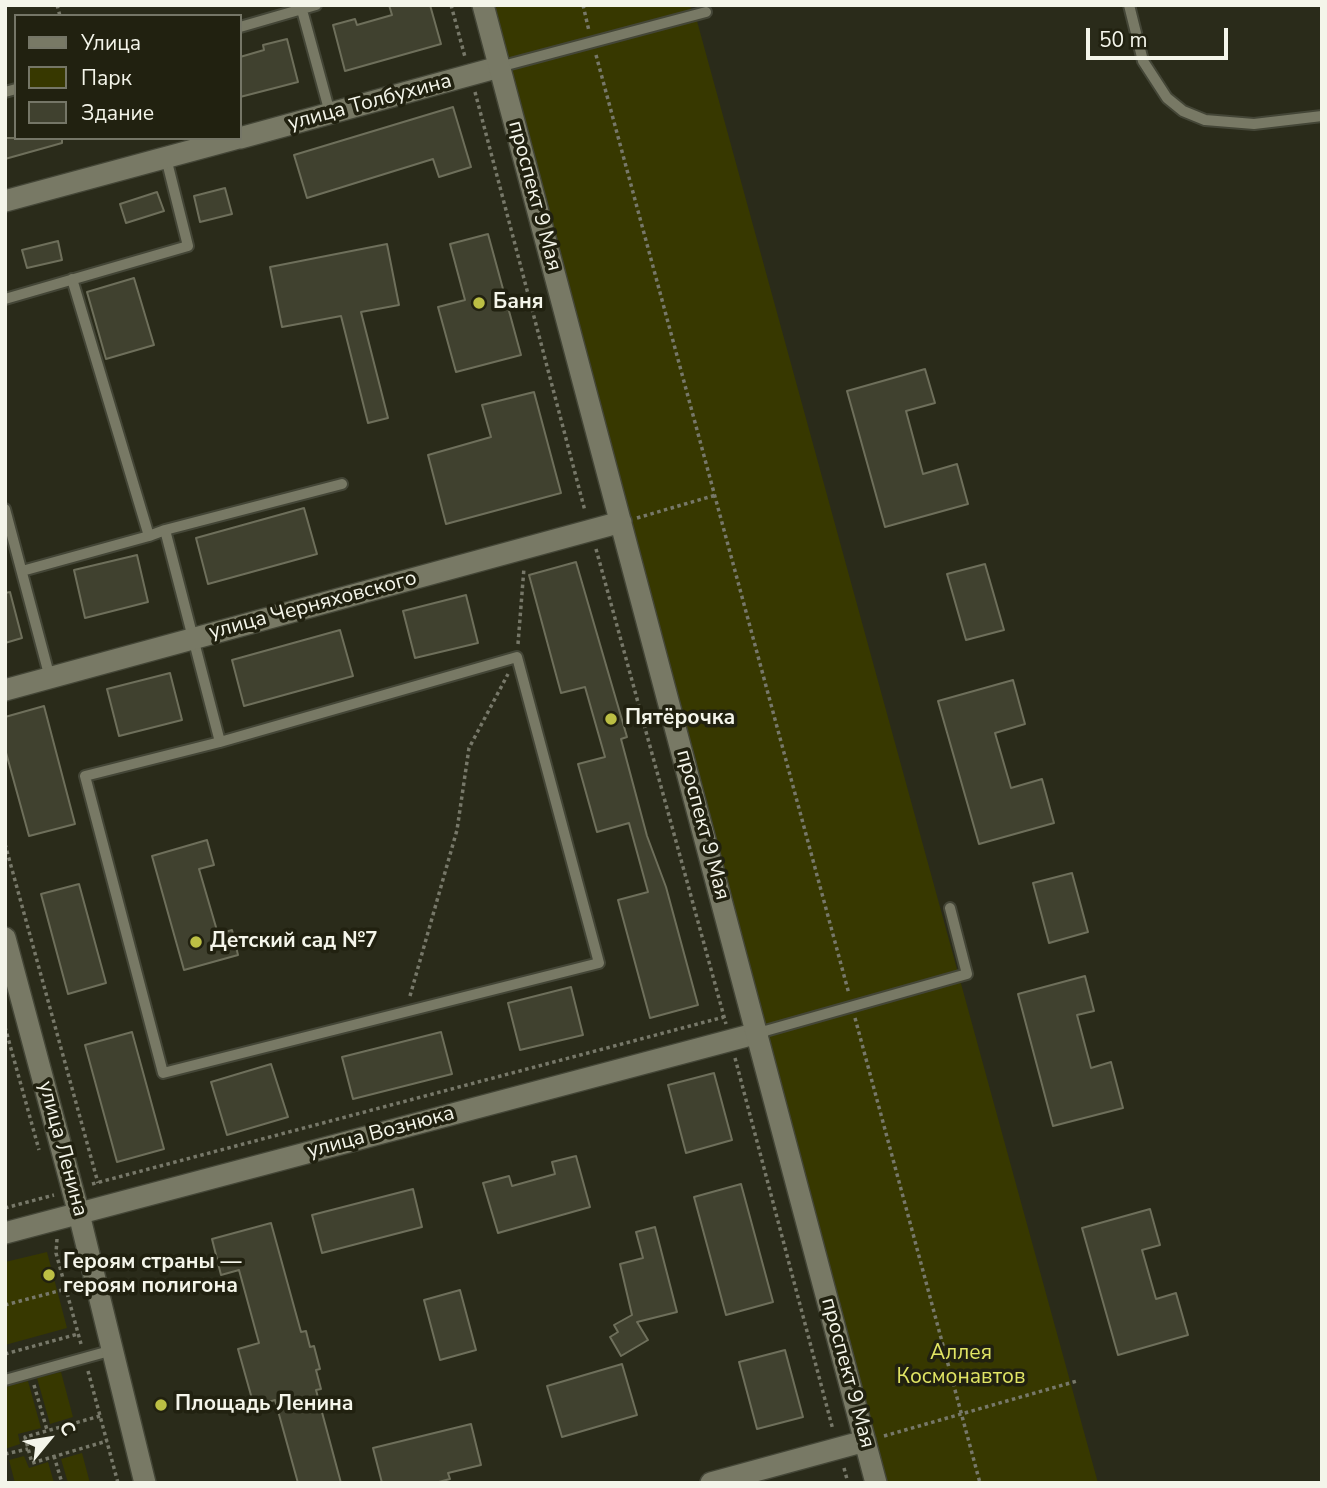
<!DOCTYPE html>
<meta charset="utf-8">
<style>
body{margin:0}
#map{position:relative;width:1327px;height:1488px;overflow:hidden;background:#2a2b1a;font-family:"Nunito Sans",sans-serif}
canvas{display:block}
.frame{position:absolute;inset:0;border:7px solid #f4f5ea;pointer-events:none}
.legend{position:absolute;left:14px;top:14px;width:228px;height:126px;box-sizing:border-box;background:#212110;border:2px solid #757667;margin:0;padding:9px 12px;list-style:none;font-size:21px;color:#f4f5ea}
.legend li{display:flex;align-items:center;gap:14px;height:35px}
.legend b{width:35px;border:2px solid #757667}
.north{position:absolute;left:14px;top:1404px;width:70px;height:70px;-webkit-text-stroke:5px #212110;paint-order:stroke;rotate:60deg;font-size:19px;font-weight:700;line-height:28px;text-align:center;color:#f4f5ea}
.north::after{content:'';display:block;margin:auto;width:24px;height:32px;background:#f4f5ea;clip-path:polygon(50% 0,100% 100%,50% 72%,0 100%)}
.scale{position:absolute;left:1086px;top:28px;width:142px;height:32px;box-sizing:border-box;border:4px solid #f4f5ea;border-top:0;padding-left:9px;font-size:21px;line-height:24px;white-space:nowrap;color:#f4f5ea;-webkit-text-stroke:5px #212110;paint-order:stroke}
</style>
<div id="map">
<canvas width="1327" height="1488"></canvas>
<div class="frame"></div>
<ul class="legend">
<li><b style="height:9px;background:#787965"></b>Улица</li>
<li><b style="height:19px;background:#373800"></b>Парк</li>
<li><b style="height:19px;background:#40412f"></b>Здание</li>
</ul>
<div class="north">С</div>
<div class="scale">50 m</div>
</div>
<script>
const ctx = document.querySelector('canvas').getContext('2d');
ctx.lineJoin = 'round';
function paint(path, color) { ctx.fillStyle = color; ctx.fill(path, 'evenodd'); }
const toPath = rows => new Path2D(rows.map(r => 'M' + r).join(''));
function stroke(path, color, width, dash) { ctx.strokeStyle = color; ctx.lineWidth = width; ctx.lineCap = dash ? 'butt' : 'round'; ctx.setLineDash(dash || []); ctx.stroke(path); }
function label(font, color, halo, rows, align = 'center') {
  ctx.font = font + ' "Nunito Sans",sans-serif'; ctx.lineWidth = 7; ctx.setLineDash([]); ctx.textBaseline = 'middle'; ctx.strokeStyle = halo; ctx.fillStyle = color; for (const [text, x, y, turn = 0] of rows) {
    ctx.save(); ctx.translate(x, y); ctx.rotate((+turn || 0) * Math.PI / 180); ctx.textAlign = isNaN(turn) ? turn : align; if (halo) ctx.strokeText(text, 0, 0); ctx.fillText(text, 0, 0); ctx.restore();
  }
}
paint(toPath([
 [491,5,690,5,695,22,697,21,1098,1483,886,1483],
 [47,1252,67,1328,5,1345,5,1262],
 [61,1372,73,1417,50,1424,37,1378],
 [28,1381,41,1428,18,1434,20,1444,5,1449,5,1387],
 [82,1453,90,1483,68,1483,61,1459],
 [24,1456,29,1468,48,1462,54,1483,15,1483,9,1460]
]), '#373800');
const building = toPath([
 [389,5,430,5,441,44,345,71,333,25,355,19,357,25,392,15,389,5],
 [287,39,298,82,240,97,240,57,264,50,263,45,287,39],
 [453,107,471,167,439,177,433,159,307,198,294,155,453,107],
 [5,138,62,138,62,143,5,159,5,138],
 [225,188,232,214,200,222,194,196,225,188],
 [157,192,164,211,126,223,120,204,157,192],
 [488,234,521,355,456,372,438,307,465,300,450,244,488,234],
 [58,241,62,260,27,268,22,250,58,241],
 [387,244,399,305,361,312,388,418,368,423,341,316,282,327,270,267,387,244],
 [134,278,154,345,106,359,87,292,134,278],
 [925,369,935,403,906,411,923,474,957,464,968,504,885,527,847,391,925,369],
 [534,392,561,493,446,524,428,455,491,437,482,405,534,392],
 [304,508,317,554,208,584,196,538,304,508],
 [137,555,148,602,85,618,74,570,137,555],
 [576,562,627,737,621,739,647,836,666,887,698,1005,650,1018,618,900,648,892,629,823,597,832,578,764,605,757,585,687,561,693,529,575,576,562],
 [985,564,1004,630,966,640,947,574,985,564],
 [10,592,22,638,5,643,5,593,10,592],
 [466,595,478,643,415,658,403,611,466,595],
 [340,630,353,676,244,706,232,660,340,630],
 [170,673,182,720,119,736,107,689,170,673],
 [1013,680,1025,724,995,733,1011,788,1042,779,1054,823,979,844,938,701,1013,680],
 [44,706,75,824,29,836,5,749,5,717,44,706],
 [207,840,214,865,199,869,218,934,232,930,238,955,184,970,152,856,207,840],
 [1072,873,1088,932,1049,943,1033,883,1072,873],
 [79,884,106,983,68,994,41,894,79,884],
 [1085,976,1094,1011,1077,1015,1091,1068,1111,1062,1123,1108,1053,1126,1018,994,1085,976],
 [571,987,583,1035,520,1050,508,1003,571,987],
 [132,1032,164,1149,117,1162,85,1045,132,1032],
 [441,1032,452,1074,353,1099,342,1057,441,1032],
 [271,1064,288,1117,227,1135,211,1082,271,1064],
 [714,1073,732,1140,686,1153,668,1085,714,1073],
 [576,1156,590,1207,498,1233,483,1183,509,1176,512,1186,555,1174,552,1162,576,1156],
 [741,1184,773,1302,726,1315,694,1197,741,1184],
 [413,1189,422,1227,322,1253,312,1215,413,1189],
 [1150,1209,1160,1245,1142,1250,1156,1299,1176,1293,1188,1335,1118,1355,1082,1228,1150,1209],
 [271,1223,301,1332,306,1331,310,1347,314,1346,320,1369,316,1370,321,1389,316,1390,341,1483,298,1483,275,1400,254,1406,238,1349,259,1343,239,1270,221,1275,212,1239,271,1223],
 [655,1227,677,1312,637,1322,648,1340,621,1356,610,1337,618,1332,614,1325,632,1315,620,1264,643,1258,636,1232,655,1227],
 [460,1290,476,1350,440,1360,424,1300,460,1290],
 [785,1350,803,1417,757,1429,739,1362,785,1350],
 [622,1364,637,1415,562,1437,547,1386,622,1364],
 [471,1424,481,1465,448,1473,450,1479,435,1483,382,1483,373,1448,471,1424]
]);
paint(building, '#40412f');
stroke(building, '#6e6f5b', 2);
const service = toPath([
 [1129,5,1143,61,1167,98,1183,111,1205,120,1254,124,1322,116],
 [302,10,330,113],
 [240,27,316,5],
 [499,67,706,12],
 [5,92,16,89],
 [72,279,149,536,165,530,220,742,85,776,163,1073,599,963,517,657,220,742],
 [5,299,188,246,166,158],
 [5,509,50,678],
 [165,530,342,484],
 [22,571,149,536],
 [758,1033,967,974,950,908],
 [5,1380,113,1350]
]);
const minor = toPath([
 [240,138,499,67],
 [5,201,238,138],
 [5,1233,758,1033]
]);
const tertiary = toPath([
 [483,5,876,1483],
 [5,690,621,522],
 [5,938,79,1214,145,1483],
 [711,1483,865,1441]
]);
stroke(service, '#444637', 14);
stroke(minor, '#444637', 24);
stroke(tertiary, '#444637', 24);
stroke(toPath([
 [57,5,60,16],
 [451,5,465,57],
 [583,5,589,31],
 [596,55,849,994],
 [475,92,585,511],
 [637,518,716,495],
 [596,549,726,1024],
 [518,644,524,568],
 [5,844,98,1183],
 [410,996,457,830,469,748,508,674],
 [855,1018,980,1483],
 [5,1027,39,1150],
 [735,1058,833,1430],
 [92,1184,724,1017],
 [5,1208,54,1195],
 [57,1239,56,1253,81,1344],
 [5,1305,66,1289],
 [5,1354,78,1334],
 [88,1371,118,1483],
 [34,1385,47,1430],
 [100,1416,25,1437,32,1463,107,1441],
 [884,1436,1077,1381],
 [5,1454,28,1449],
 [54,1456,62,1483],
 [844,1468,848,1483]
]), '#777869', 3.5, [3.5, 3.5]);
stroke(service, '#787965', 10);
stroke(minor, '#787965', 21);
stroke(tertiary, '#787965', 21);
for (const [x, y, r, color] of [
 [479,303,7,"#bcbf44"],
 [611,719,7,"#bcbf44"],
 [196,942,7,"#bcbf44"],
 [49,1275,7,"#bcbf44"],
 [161,1405,7,"#bcbf44"]
]) { const dot = new Path2D(); dot.arc(x, y, r, 0, 2 * Math.PI); ctx.fillStyle = color; ctx.fill(dot); stroke(dot, '#212110', 2.5); }
label('21px', '#f4f5ea', '#212110', [
 ["улица Толбухина",370,103,-15],
 ["проспект 9 Мая",534,196,75],
 ["улица Черняховского",313,606,-15],
 ["проспект 9 Мая",702,825,75],
 ["улица Вознюка",381,1133,-15],
 ["улица Ленина",62,1149,75],
 ["проспект 9 Мая",847,1373,75]
]);
label('bold 21px', '#f4f5ea', '#212110', [
 ["Баня",493,303],
 ["Пятёрочка",625,719],
 ["Детский сад №7",210,942],
 ["Героям страны —",63,1263],
 ["героям полигона",63,1287],
 ["Площадь Ленина",175,1405]
], 'left');
label('21px', '#e1e564', '#212110', [
 ["Аллея",961,1354],
 ["Космонавтов",961,1378]
]);
</script>
